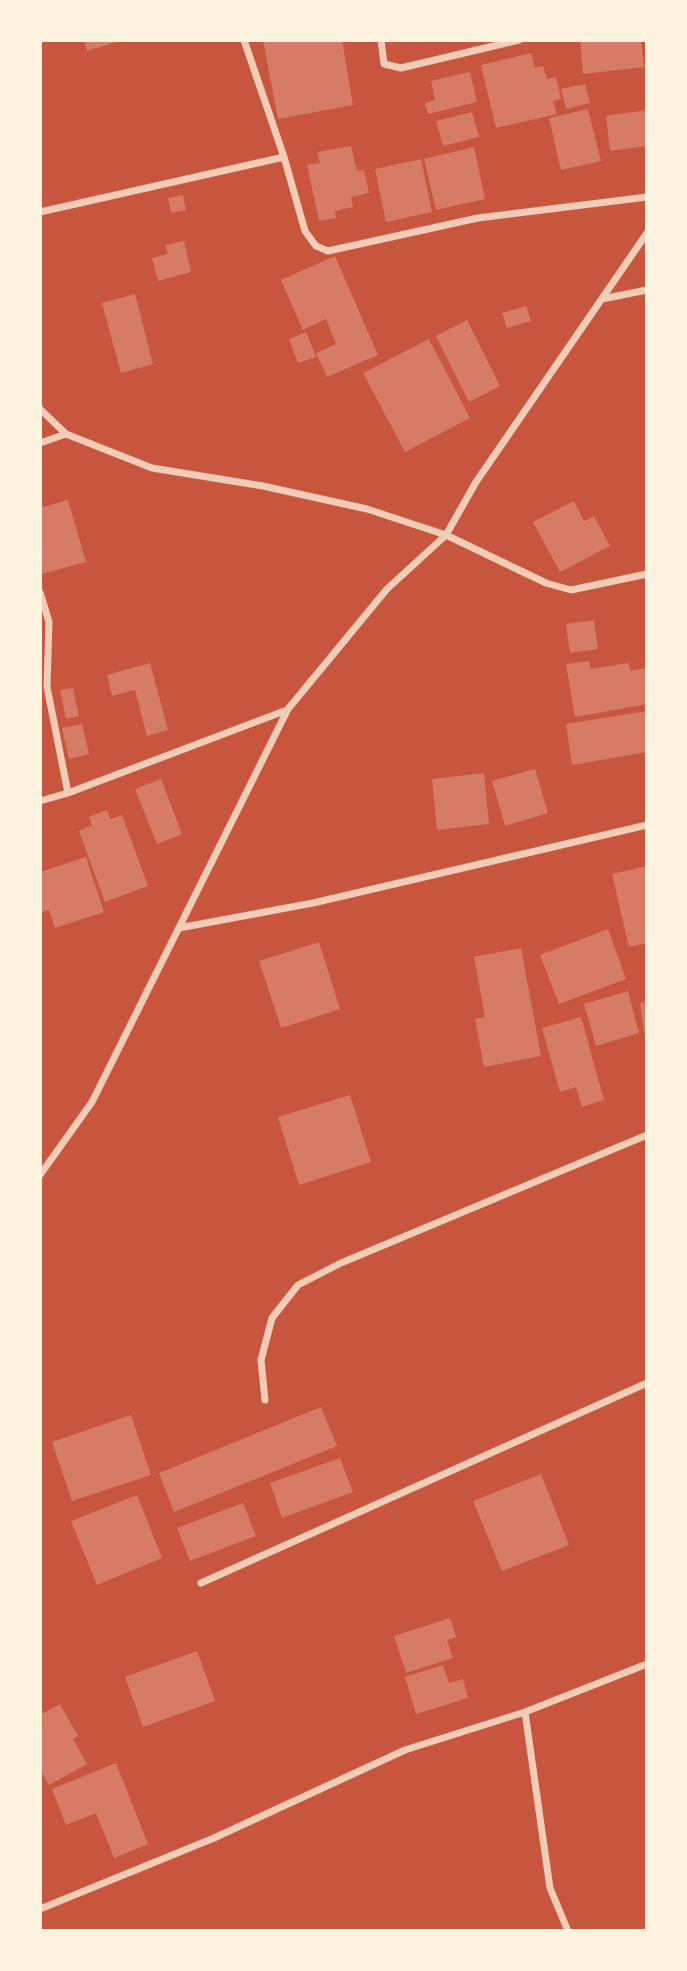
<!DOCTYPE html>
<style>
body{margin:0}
#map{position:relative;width:687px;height:1971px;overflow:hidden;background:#c8553d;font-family:Overpass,sans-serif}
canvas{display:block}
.frame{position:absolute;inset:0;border:42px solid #fff3e0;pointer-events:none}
</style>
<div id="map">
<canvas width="687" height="1971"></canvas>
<div class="frame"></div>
</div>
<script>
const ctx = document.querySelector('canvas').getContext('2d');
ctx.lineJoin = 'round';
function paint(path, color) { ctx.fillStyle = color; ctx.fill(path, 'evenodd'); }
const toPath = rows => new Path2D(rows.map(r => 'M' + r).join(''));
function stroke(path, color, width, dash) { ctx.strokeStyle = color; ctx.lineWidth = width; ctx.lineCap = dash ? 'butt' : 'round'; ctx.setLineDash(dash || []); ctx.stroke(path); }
paint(toPath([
 [84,40,119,40,119,41,87,51],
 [263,40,342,40,353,105,278,119],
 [580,40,641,40,644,67,583,74],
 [531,53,535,68,543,66,547,79,556,77,561,99,553,101,557,114,496,128,481,65],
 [470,72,477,102,428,114,425,103,435,100,431,81],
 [585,84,590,103,566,109,561,89],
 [588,109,601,161,561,170,549,118],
 [647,110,647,146,610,151,606,116],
 [472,112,479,137,443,146,436,121],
 [351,146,357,171,364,170,369,193,351,197,353,207,335,211,336,218,319,221,307,165,320,163,317,152],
 [474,147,485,199,436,210,424,159],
 [421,159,432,212,386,222,375,169],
 [183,195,186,210,171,213,168,198],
 [184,241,191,272,158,281,152,258,168,254,165,245],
 [335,256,378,355,327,377,316,353,336,344,326,319,303,330,281,280],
 [135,294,153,364,121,373,102,303],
 [526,306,531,321,507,328,502,313],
 [467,320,500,386,469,402,436,336],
 [306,332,316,357,298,363,289,339],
 [429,339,470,418,405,452,363,373],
 [68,500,86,562,42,574,40,508],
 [574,501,584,521,594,516,610,546,560,572,533,522],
 [594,620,598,649,570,653,566,624],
 [589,661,591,669,629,663,630,671,647,668,647,704,575,717,566,664],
 [150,663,168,730,147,736,135,690,112,696,107,675],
 [73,688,79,716,66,719,60,690],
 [647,711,647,752,572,765,566,724],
 [82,724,89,754,69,759,62,728],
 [535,769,548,813,505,826,492,781],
 [484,773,489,824,437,830,432,779],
 [161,779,182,834,157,844,135,789],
 [107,810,110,819,122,815,148,886,105,902,79,831,92,825,89,817],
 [86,857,104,912,55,928,49,910,40,913,40,872],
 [647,866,647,943,629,947,612,874],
 [608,929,626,979,559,1004,540,955],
 [319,942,340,1009,281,1028,259,961],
 [521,948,541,1056,484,1067,475,1019,485,1017,474,957],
 [628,991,639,1033,596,1046,584,1004],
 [647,1002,647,1037,645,1037,640,1003],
 [581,1017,604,1100,582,1107,576,1087,560,1092,542,1028],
 [350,1095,371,1162,299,1185,278,1117],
 [321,1407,337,1446,174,1512,159,1473],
 [131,1415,151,1475,72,1501,52,1442],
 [340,1458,353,1492,282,1518,270,1483],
 [541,1474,569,1545,502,1571,473,1501],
 [137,1495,162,1558,97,1585,71,1521],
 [243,1503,256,1536,190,1561,177,1528],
 [450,1618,456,1637,447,1640,453,1658,406,1673,394,1636],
 [197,1651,215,1701,143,1727,125,1677],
 [443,1665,449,1683,463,1679,468,1698,416,1714,405,1677],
 [60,1704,78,1736,73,1739,87,1764,49,1785,40,1769,40,1723,43,1721,40,1715],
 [116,1763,148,1844,114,1858,96,1813,66,1825,52,1789]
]), '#d67c66');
stroke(toPath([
 [244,40,284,157,305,231,316,246,328,251,478,218,647,197],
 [381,40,384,64,401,68,519,40],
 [40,212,284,157],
 [602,299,647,290],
 [40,409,66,434,152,468,263,486,367,509,446,535,546,583,571,590,647,574],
 [40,443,66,434],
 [40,592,49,622,47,687,68,793],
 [40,801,68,793,287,710],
 [179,928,313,903,647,825],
 [40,1175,92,1102,288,709,387,589,446,535,476,482,647,233],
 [265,1400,261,1360,272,1318,298,1285,341,1263,647,1135],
 [201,1583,647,1383],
 [525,1712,550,1888,568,1931],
 [40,1909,214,1838,405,1750,525,1712,647,1664]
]), '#f1ccb7', 7);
</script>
